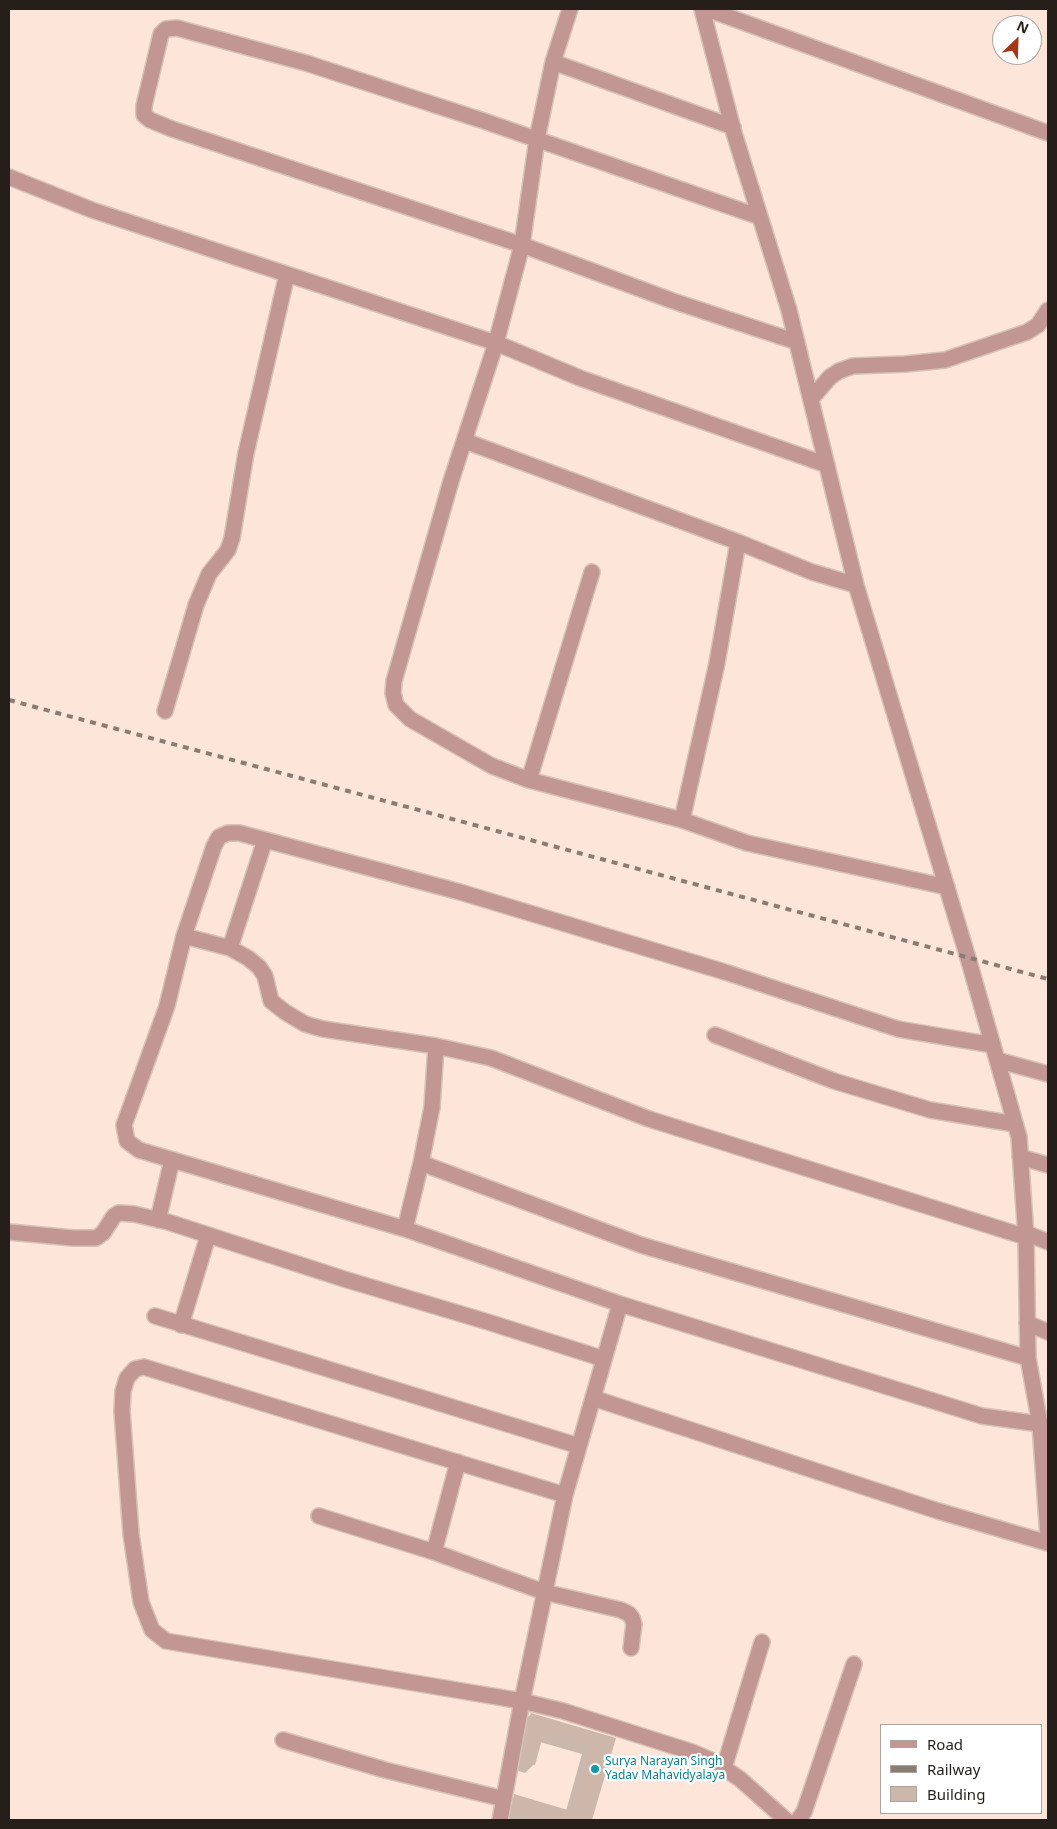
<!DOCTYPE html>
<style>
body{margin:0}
#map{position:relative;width:1057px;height:1829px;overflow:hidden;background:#fde6d9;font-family:"Noto Sans",sans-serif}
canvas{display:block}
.frame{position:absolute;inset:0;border:10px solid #261e19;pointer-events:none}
.legend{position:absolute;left:880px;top:1724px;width:162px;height:90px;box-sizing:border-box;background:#fff;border:1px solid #a8a5a3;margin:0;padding:6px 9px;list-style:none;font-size:15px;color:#261e19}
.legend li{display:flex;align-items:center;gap:10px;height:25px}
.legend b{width:25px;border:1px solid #a8a5a3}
.north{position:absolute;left:992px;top:15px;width:50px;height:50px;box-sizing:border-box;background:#fff;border:1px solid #a8a5a3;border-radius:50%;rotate:24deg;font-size:14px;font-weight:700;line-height:20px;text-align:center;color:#261e19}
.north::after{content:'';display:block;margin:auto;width:18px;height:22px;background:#a03a17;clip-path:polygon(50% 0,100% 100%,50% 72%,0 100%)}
</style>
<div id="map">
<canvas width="1057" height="1829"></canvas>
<div class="frame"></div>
<ul class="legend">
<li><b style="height:6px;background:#c29693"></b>Road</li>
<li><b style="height:6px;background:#8b7c73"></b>Railway</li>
<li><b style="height:14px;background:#cdb7ab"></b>Building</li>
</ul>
<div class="north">N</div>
</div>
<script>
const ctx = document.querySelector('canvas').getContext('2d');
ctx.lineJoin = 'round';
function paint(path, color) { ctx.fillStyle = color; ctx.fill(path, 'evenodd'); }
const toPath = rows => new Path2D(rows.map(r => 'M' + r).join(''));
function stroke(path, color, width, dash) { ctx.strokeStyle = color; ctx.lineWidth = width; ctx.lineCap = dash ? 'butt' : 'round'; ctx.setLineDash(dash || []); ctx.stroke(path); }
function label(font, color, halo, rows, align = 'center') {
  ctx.font = font + ' "Noto Sans",sans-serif'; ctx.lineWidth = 4.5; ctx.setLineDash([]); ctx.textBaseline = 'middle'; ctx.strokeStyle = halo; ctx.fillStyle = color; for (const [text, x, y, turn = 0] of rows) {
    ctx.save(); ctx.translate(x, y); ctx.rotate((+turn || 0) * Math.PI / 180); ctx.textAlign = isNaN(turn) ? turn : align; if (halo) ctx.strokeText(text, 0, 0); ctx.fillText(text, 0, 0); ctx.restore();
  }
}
paint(toPath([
 [531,1714,614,1739,590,1820,503,1820,506,1805,515,1796,566,1811,582,1754,540,1742,534,1764,525,1773,512,1769,522,1723]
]), '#0003');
paint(toPath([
 [531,1713,616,1738,592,1820,538,1820,511,1812,514,1794,571,1811,590,1745,544,1732,535,1765,521,1761]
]), '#cdb7ab');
const minor = toPath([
 [570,9,553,62,537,139,522,245,496,343,451,481,394,681,393,693,396,705,410,719,492,766,529,780,682,820,747,843,947,887],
 [702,9,734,133,789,310,856,585,968,958,1019,1137,1026,1237,1028,1358,1040,1424,1048,1536],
 [707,9,1048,133],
 [553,62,733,127],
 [9,177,92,210,496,343,580,378,827,465],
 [760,217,484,121,306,63,177,28,166,29,161,34,144,106,144,115,150,120,172,129,522,245,673,301,797,342],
 [811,399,830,377,839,371,853,366,905,364,945,360,1027,332,1038,325,1048,310],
 [465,441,738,542,812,572,856,585],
 [165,711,196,605,209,574,228,550,232,538,246,453,287,274],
 [529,780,592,572],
 [682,820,717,663,738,542],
 [184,936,214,846,219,837,228,833,239,833,460,892,725,972,898,1029,993,1045],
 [230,948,265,840],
 [715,1035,834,1081,930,1110,1015,1124],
 [997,1060,1048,1074],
 [1020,1157,1048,1165],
 [421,1163,641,1245,1028,1358],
 [158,1220,172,1160],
 [405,1229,421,1163,432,1107,436,1046],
 [9,1232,73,1238,96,1238,103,1233,114,1216,119,1213,134,1214,168,1222,344,1279,488,1322,604,1359],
 [1026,1233,1048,1242],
 [1026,1237,649,1119,491,1058,436,1046,323,1029,305,1024,285,1012,271,1001,265,976,259,967,248,958,230,948,184,936,167,1006,124,1125,127,1141,139,1150,405,1229,620,1304,982,1416,1040,1424],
 [155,1316,579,1446],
 [1027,1323,1048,1332],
 [181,1325,208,1236],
 [593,1398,938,1511,1048,1543],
 [565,1495,144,1367,135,1369,127,1378,123,1391,122,1411,131,1534,141,1602,152,1630,166,1641,468,1692,522,1701,563,1711,692,1752,715,1762,740,1779,786,1820],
 [319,1516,434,1552,544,1592,621,1610,629,1614,632,1618,634,1624,631,1648],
 [434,1552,458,1462],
 [283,1740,385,1770,504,1799],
 [724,1768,762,1642],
 [500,1820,522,1701,565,1495,620,1304],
 [798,1820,804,1812,854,1664]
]);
stroke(minor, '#d6c2b6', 18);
stroke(minor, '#c29693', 15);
stroke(toPath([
 [9,700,1048,979]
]), '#8b7c73', 4, [6, 6]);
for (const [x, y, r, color] of [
 [595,1769,5,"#0f9aa8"]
]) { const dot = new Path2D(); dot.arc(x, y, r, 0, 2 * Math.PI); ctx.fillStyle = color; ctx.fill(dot); stroke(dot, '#fff', 2); }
label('12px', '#0d838f', '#fff', [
 ["Surya Narayan Singh",605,1762],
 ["Yadav Mahavidyalaya",605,1776]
], 'left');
</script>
